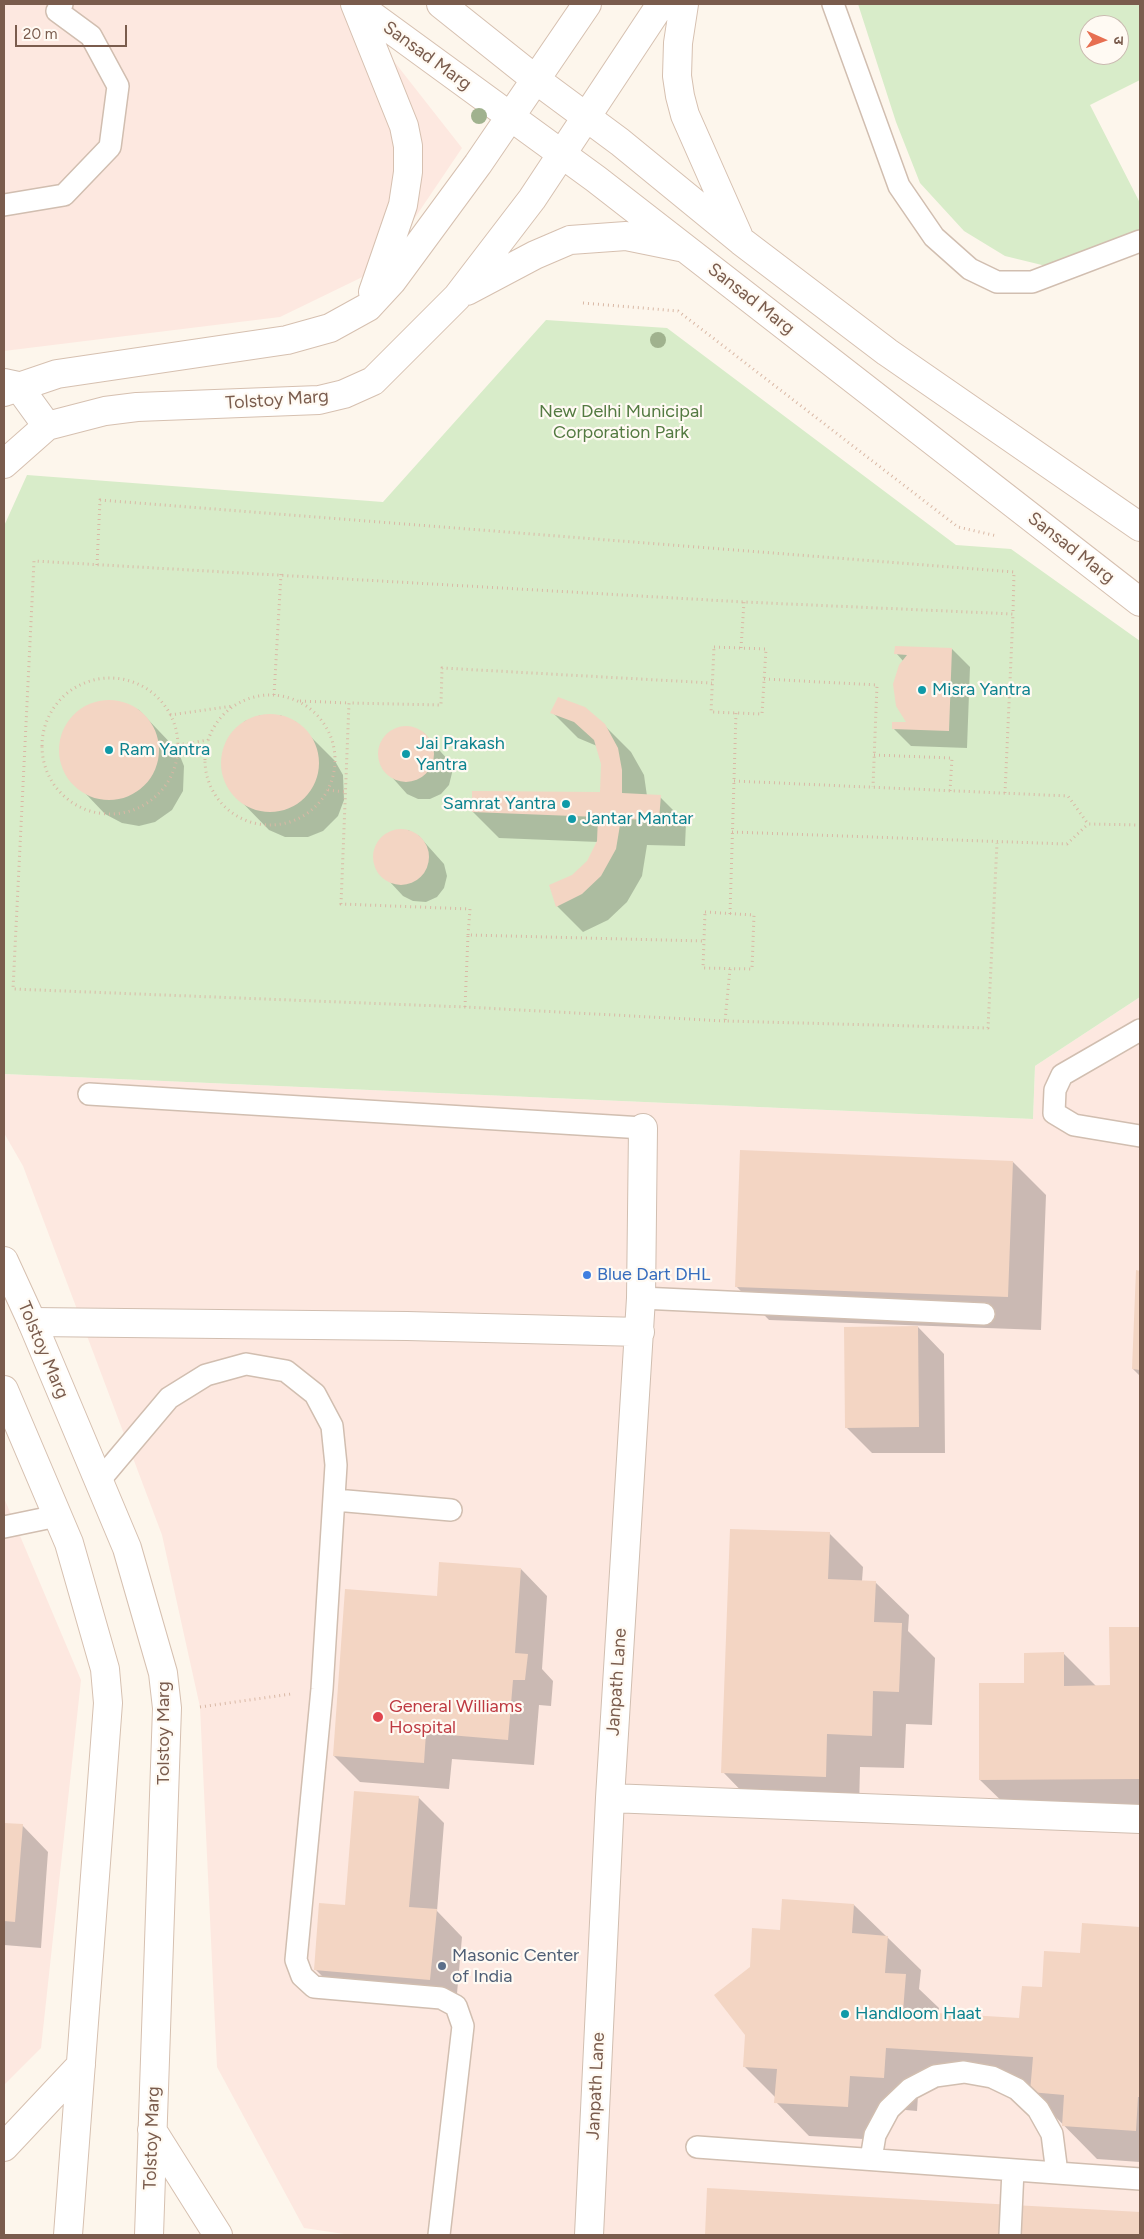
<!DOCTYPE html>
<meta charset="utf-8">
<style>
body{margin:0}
#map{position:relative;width:1144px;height:2239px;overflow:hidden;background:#fdf6ec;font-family:Figtree,"Noto Sans Devanagari",sans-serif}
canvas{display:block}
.frame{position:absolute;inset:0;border:5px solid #7a5c4d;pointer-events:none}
.north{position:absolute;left:1079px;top:15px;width:50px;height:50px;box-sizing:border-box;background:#fffaf3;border:1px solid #cabbb1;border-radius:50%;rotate:92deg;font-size:14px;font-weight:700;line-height:20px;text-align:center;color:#7a5c4d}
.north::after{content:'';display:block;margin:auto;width:18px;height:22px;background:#e76f51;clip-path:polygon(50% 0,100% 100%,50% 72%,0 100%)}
.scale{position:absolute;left:15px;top:25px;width:112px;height:22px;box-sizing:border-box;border:2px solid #7a5c4d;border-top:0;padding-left:6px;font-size:15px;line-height:18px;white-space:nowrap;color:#7a5c4d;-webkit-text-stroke:4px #fffaf3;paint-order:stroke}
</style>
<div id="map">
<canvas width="1144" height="2239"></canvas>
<div class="frame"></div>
<div class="north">उ</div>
<div class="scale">20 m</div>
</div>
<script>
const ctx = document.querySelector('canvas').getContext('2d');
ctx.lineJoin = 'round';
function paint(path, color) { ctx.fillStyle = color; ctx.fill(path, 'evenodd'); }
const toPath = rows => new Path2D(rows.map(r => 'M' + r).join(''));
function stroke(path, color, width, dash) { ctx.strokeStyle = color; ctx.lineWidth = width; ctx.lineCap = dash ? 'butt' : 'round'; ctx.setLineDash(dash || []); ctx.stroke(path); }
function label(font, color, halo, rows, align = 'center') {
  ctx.font = font + ' Figtree,sans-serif'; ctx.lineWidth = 4.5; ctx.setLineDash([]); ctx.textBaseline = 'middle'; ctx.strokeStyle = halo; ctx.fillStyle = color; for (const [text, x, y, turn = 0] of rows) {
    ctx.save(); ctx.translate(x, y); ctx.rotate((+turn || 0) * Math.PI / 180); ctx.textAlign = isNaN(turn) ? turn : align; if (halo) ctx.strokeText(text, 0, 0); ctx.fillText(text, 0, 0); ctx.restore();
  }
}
paint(toPath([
 [4,4,349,4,462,148,381,268,280,317,4,351],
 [1140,997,1140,2235,351,2235,304,2228,217,2067,200,1707,162,1535,23,1166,4,1133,4,1074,1033,1119,1035,1066],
 [4,1498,81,1680,41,2048,4,2085]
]), '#fde8e0');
paint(toPath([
 [858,4,1140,4,1140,80,1090,105,1140,203,1140,233,1046,266,1005,256,964,231,920,183,896,122],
 [1089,25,1119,25,1119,55,1089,55],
 [546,320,667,328,956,545,1011,549,1140,641,1140,997,1035,1066,1033,1119,4,1074,4,526,27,475,383,502]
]), '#d8ecc9');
paint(toPath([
 [952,649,970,667,967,748,911,746,893,728,908,723,904,662,896,653],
 [102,701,123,703,139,710,178,751,184,766,183,791,172,810,155,822,139,826,122,823,105,814,67,774,61,755,61,739,71,720,83,708],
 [552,712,604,725,631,752,644,775,647,796,660,797,686,823,685,846,647,845,642,876,627,902,608,920,583,932,557,906,573,876,588,862,598,842,499,838,473,812,601,793,603,763,597,746,578,738],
 [261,715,280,715,296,722,335,761,343,775,344,800,338,816,323,831,308,837,285,837,269,830,232,792,224,778,222,759,226,743,233,732,245,721],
 [401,727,413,728,424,733,449,761,452,773,449,785,441,794,430,799,418,799,407,794,381,765,379,754,382,742,390,732],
 [396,830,408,830,419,836,444,864,447,876,444,888,437,897,426,902,413,901,403,896,377,868,375,856,377,844,385,835],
 [1013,1162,1046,1195,1041,1330,769,1320,736,1286],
 [1137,1272,1140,1272,1140,1376,1133,1369],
 [918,1327,944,1354,945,1453,872,1453,846,1427],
 [829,1533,863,1567,862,1581,875,1582,909,1615,908,1631,935,1658,932,1725,906,1724,904,1768,860,1767,859,1809,756,1806,723,1772],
 [521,1569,547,1596,542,1669,553,1681,551,1706,539,1705,534,1765,452,1759,449,1789,360,1782,334,1756],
 [1111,1628,1140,1628,1140,1812,1014,1813,980,1780,1026,1684,1064,1654,1097,1687,1111,1687],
 [418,1797,444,1823,437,1911,462,1937,456,2005,341,1995,315,1969,346,1906],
 [4,1824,22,1825,48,1852,41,1948,4,1945],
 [854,1905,921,1970,919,1989,939,2008,938,2014,1021,2019,1043,1989,1081,1955,1083,1924,1140,1928,1140,2162,1097,2159,1031,2092,1032,2087,919,2080,917,2111,883,2108,881,2140,809,2136,776,2102,776,2098,744,2066,751,1967,781,1931],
 [709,2190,1140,2213,1140,2235,706,2235]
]), '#0003');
paint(toPath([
 [895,646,952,648,949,731,892,729,892,722,906,722,896,706,893,684,899,665,907,655,894,654],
 [558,697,585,707,605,724,618,748,622,770,622,793,661,795,659,820,621,819,616,849,601,876,582,894,556,907,549,885,572,875,587,861,597,841,598,817,472,812,472,791,600,792,601,764,594,740,574,722,550,713],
 '59 750a50 50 0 1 1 100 0a50 50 0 1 1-100 0Z',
 '221 763a49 49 0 1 1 98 0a49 49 0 1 1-98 0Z',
 '378 754a28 28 0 1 1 56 0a28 28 0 1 1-56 0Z',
 '373 857a28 28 0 1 1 56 0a28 28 0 1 1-56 0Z',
 [740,1150,1013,1161,1008,1297,735,1287],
 [1136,1270,1140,1271,1140,1370,1132,1369],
 [918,1326,919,1427,845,1428,844,1327],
 [730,1529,830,1532,828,1579,876,1581,874,1622,902,1623,899,1692,873,1691,872,1736,827,1734,826,1777,721,1773],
 [439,1562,521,1568,515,1653,528,1654,525,1680,513,1680,508,1740,426,1733,424,1763,333,1756,345,1589,437,1596],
 [1109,1627,1140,1627,1140,1779,979,1780,979,1683,1024,1683,1024,1653,1064,1652,1064,1686,1110,1685],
 [354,1791,419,1796,409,1907,437,1909,430,1980,314,1970,319,1903,345,1905],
 [4,1823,23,1824,15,1922,4,1921],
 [782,1899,854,1904,852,1933,888,1936,885,1973,906,1974,903,2011,1019,2018,1022,1986,1042,1987,1044,1951,1080,1953,1082,1923,1140,1927,1140,2097,1138,2097,1136,2131,1062,2126,1064,2095,1030,2092,1033,2057,886,2048,884,2078,850,2076,848,2107,774,2103,777,2069,743,2067,745,2035,714,1995,750,1967,752,1928,780,1930],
 [707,2188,1140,2212,1140,2235,705,2235]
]), '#f3d5c3');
const lane = toPath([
 [833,4,899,186,934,237,970,269,997,282,1032,282,1140,241],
 [4,205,64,195,110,147,118,86,91,36,57,11,62,4],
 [1140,1030,1062,1075,1055,1090,1054,1113,1074,1125,1140,1136],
 [89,1094,643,1128],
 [641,1298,984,1314],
 [99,1481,169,1398,206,1375,246,1364,286,1371,315,1394,332,1426,336,1465,322,1689,296,1960,302,1976,314,1987,441,1998,456,2006,463,2026,439,2235],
 [335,1500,451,1510],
 [4,1527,57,1516],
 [697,2147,1140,2179],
 [871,2159,875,2135,889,2109,910,2089,935,2076,964,2072,992,2077,1017,2089,1038,2109,1052,2134,1057,2173],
 [1010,2235,1013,2170]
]);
const street = toPath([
 [4,383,18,386,47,426],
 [32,1322,407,1326,640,1332],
 [610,1798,1140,1819],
 [589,2235,610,1798,641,1298,643,1128]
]);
const secondary = toPath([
 [355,4,404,126,408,146,408,172,403,205,373,292],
 [356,4,596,179,1140,602],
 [441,4,535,79,620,142,741,241,887,352,1140,527],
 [684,4,678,43,677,76,680,96,685,115,738,235],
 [467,291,535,255,570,240,626,236,680,247],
 [4,392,57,374,287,340,330,328,368,307,392,281,478,164,587,4],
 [4,464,47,426,105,411,137,407,319,400,344,394,373,381,457,297,532,199,661,4],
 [4,1261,32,1322,127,1548,163,1673,167,1708,149,2235],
 [4,1390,69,1543,105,1669,108,1703,68,2235],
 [152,2130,218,2235],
 [4,2147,81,2065]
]);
stroke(lane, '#d1beb0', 24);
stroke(street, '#d1beb0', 30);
stroke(secondary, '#d6c0b0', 30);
stroke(toPath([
 [583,303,678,311,958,527,997,536],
 [97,565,100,500,1014,572,1013,614],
 [714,647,766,649,762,714,711,712,714,647],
 [741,648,744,602],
 '42 746a68 68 0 1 1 136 0a68 68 0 1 1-136 0Z',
 [764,679,877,685,873,787],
 '205 760a65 65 0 1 1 130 0a65 65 0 1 1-130 0Z',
 [274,695,281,574],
 [300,701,349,703],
 [170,715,233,706],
 [178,745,208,740],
 [874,755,952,758,950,791],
 [734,781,1068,796,1088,824,1140,825],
 [328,790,345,792],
 [732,832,1067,844,1088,824],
 [705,912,754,915,752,969,703,968,705,912],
 [730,914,736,713],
 [468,935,470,909,341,904,349,703,441,705,442,668,712,683],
 [730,969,725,1021,988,1028,997,843],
 [465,1007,468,935,704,941],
 [725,1021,465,1007,13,989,34,561,744,602,1013,614,1005,793],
 [200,1707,291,1694]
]), '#d9b8a5', 3, [1, 4]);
stroke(lane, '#fff', 21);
stroke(street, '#fff', 28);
stroke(secondary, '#fff', 28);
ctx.fillStyle = '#a0b28e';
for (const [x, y] of [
 [479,116],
 [658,340]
]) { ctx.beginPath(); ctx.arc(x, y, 8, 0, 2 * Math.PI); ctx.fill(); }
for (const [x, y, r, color] of [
 [922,690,5,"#0f9aa8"],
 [109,750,5,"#0f9aa8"],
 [406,754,5,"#0f9aa8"],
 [566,804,5,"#0f9aa8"],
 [572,819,5,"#0f9aa8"],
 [587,1275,5,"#3f7fe0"],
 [378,1717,6,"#e0444e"],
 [442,1966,5,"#5c6f8a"],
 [845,2014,5,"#0f9aa8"]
]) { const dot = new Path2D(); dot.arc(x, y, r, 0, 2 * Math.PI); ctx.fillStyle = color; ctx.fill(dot); stroke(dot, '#fffaf3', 2); }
label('18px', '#7a5c4d', '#fffaf3', [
 ["Sansad Marg",427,56,36],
 ["Sansad Marg",751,299,38],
 ["Tolstoy Marg",277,400,-4],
 ["Sansad Marg",1071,548,38],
 ["Tolstoy Marg",43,1350,67],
 ["Janpath Lane",617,1682,-86],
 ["Tolstoy Marg",164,1733,-90],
 ["Janpath Lane",596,2086,-87],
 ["Tolstoy Marg",152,2138,-88]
]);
label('18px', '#537a41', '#fffaf3', [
 ["New Delhi Municipal",621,412],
 ["Corporation Park",621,433]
]);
label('18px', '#0d838f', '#fffaf3', [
 ["Misra Yantra",932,690],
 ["Jai Prakash",416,744],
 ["Yantra",416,765],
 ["Ram Yantra",119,750],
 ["Samrat Yantra",556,804,"right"],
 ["Jantar Mantar",582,819],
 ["Handloom Haat",855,2014]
], 'left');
label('18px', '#366cbe', '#fffaf3', [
 ["Blue Dart DHL",597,1275]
], 'left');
label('18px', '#be3a42', '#fffaf3', [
 ["General Williams",389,1707],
 ["Hospital",389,1728]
], 'left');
label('18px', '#4e5e75', '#fffaf3', [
 ["Masonic Center",452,1956],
 ["of India",452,1977]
], 'left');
</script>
